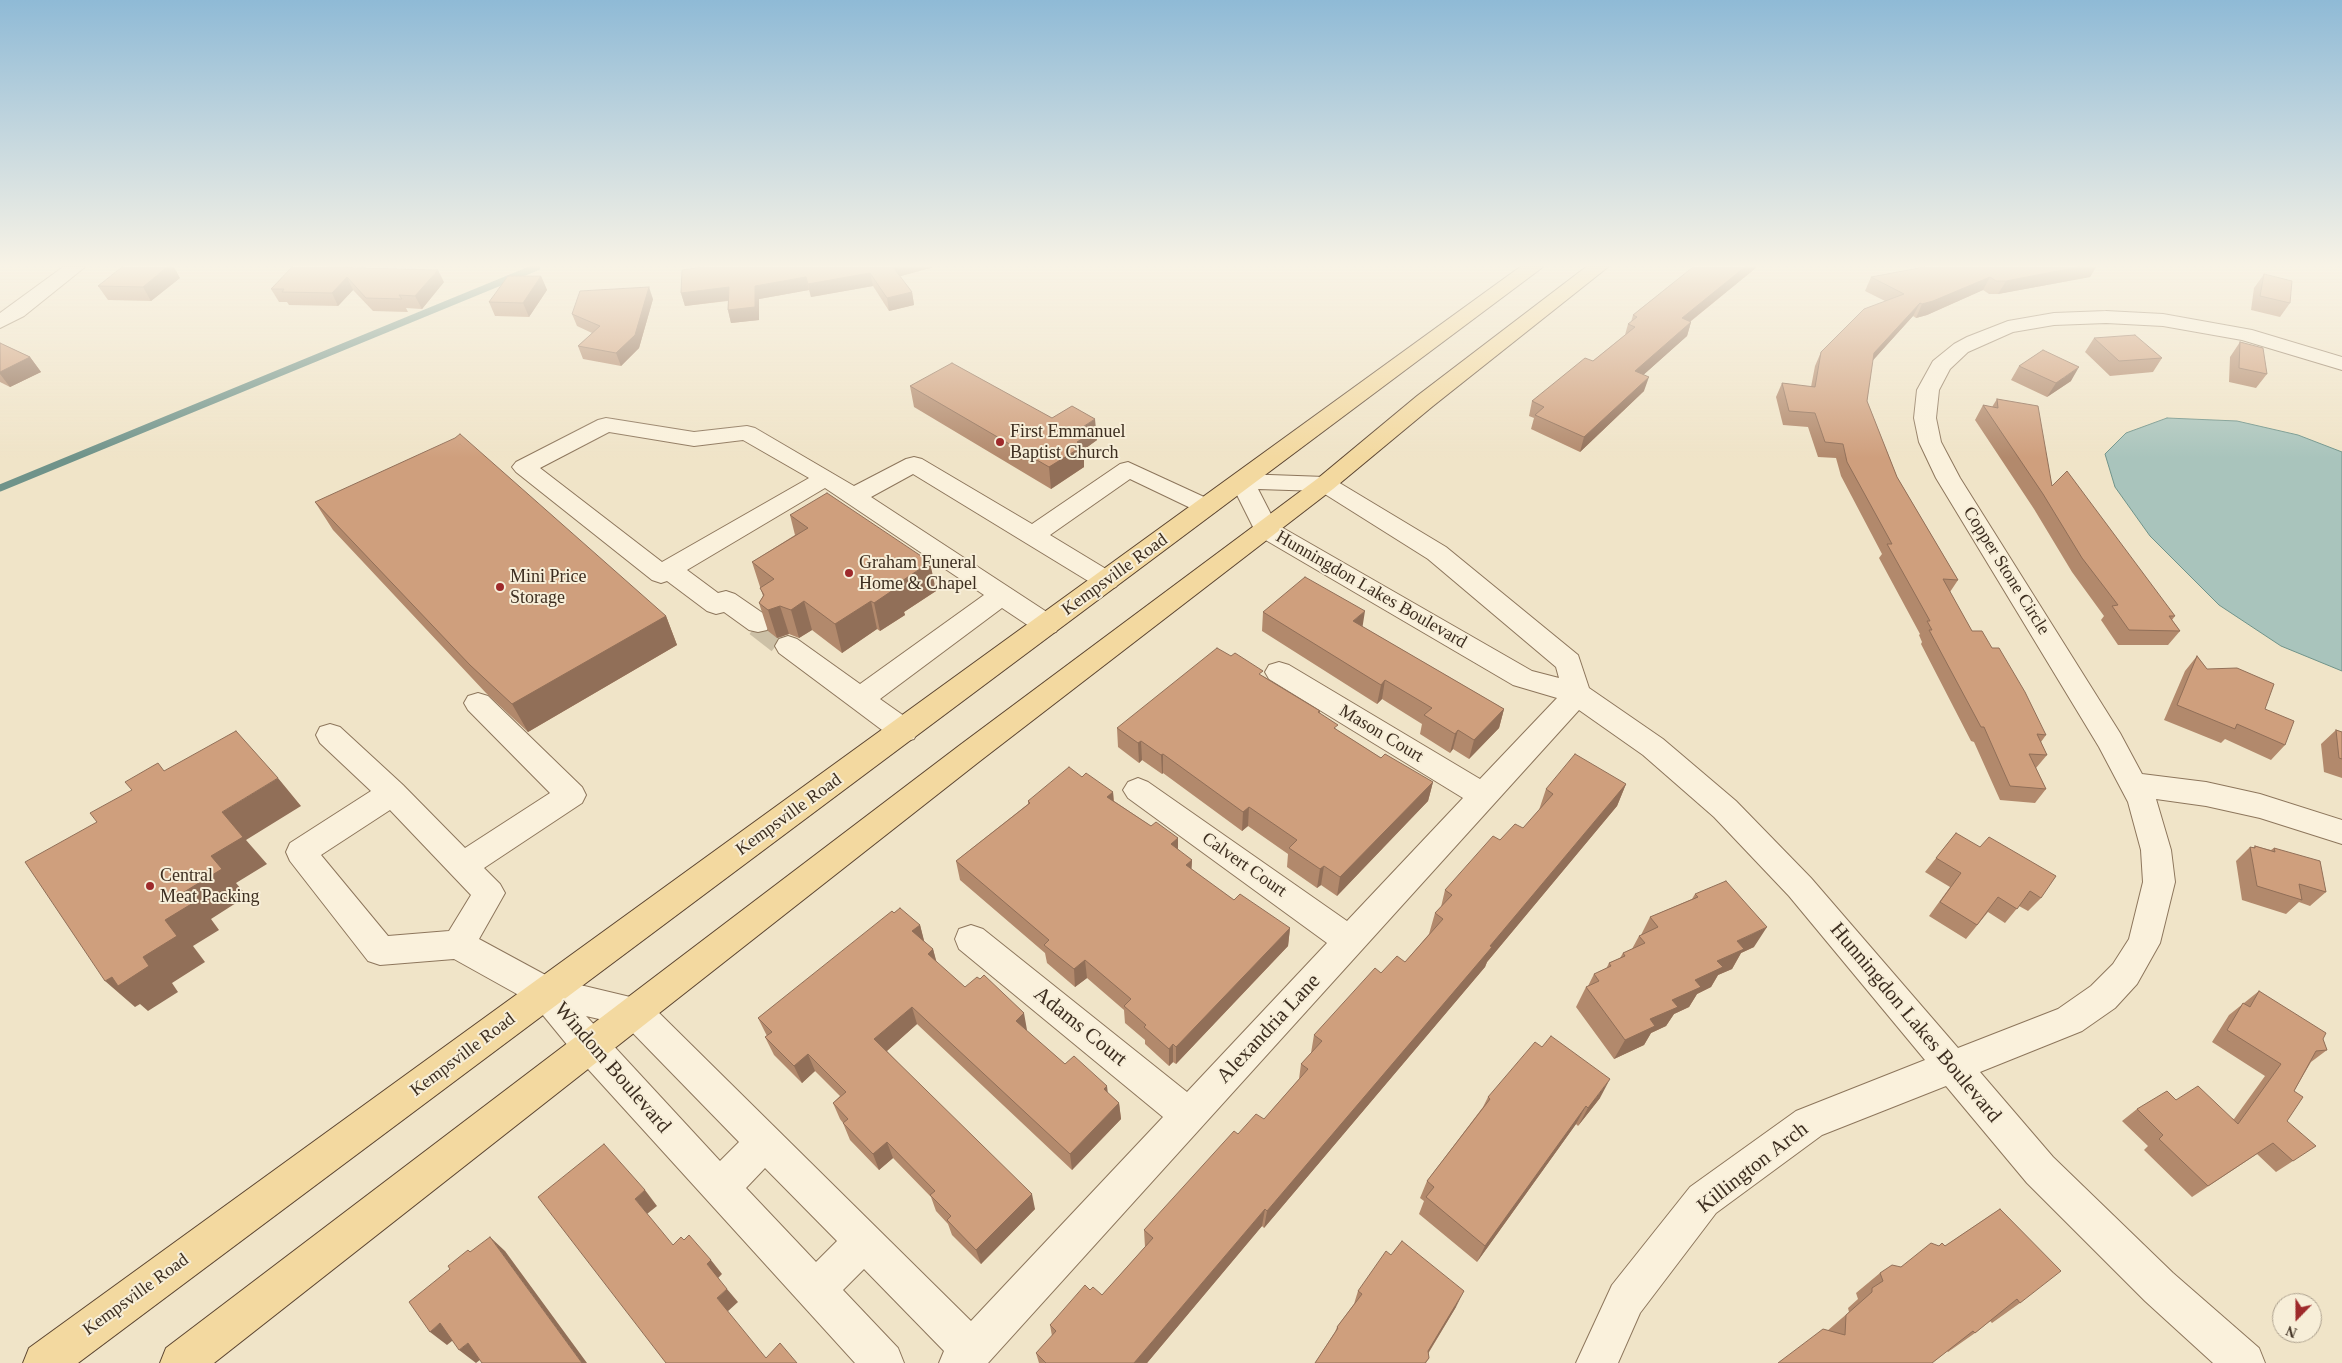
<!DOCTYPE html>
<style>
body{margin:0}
#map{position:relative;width:2342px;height:1363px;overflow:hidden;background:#f0e4c8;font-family:"Times New Roman",serif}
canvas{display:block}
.north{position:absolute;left:2272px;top:1293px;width:50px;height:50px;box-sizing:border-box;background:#f7eed8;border:1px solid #ada18e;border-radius:50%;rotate:202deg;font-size:14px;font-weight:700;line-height:20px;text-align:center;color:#3d2e20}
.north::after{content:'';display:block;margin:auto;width:18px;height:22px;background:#9e2a2b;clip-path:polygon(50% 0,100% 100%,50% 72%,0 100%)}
</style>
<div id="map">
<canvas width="2342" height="1363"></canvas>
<div class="north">N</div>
</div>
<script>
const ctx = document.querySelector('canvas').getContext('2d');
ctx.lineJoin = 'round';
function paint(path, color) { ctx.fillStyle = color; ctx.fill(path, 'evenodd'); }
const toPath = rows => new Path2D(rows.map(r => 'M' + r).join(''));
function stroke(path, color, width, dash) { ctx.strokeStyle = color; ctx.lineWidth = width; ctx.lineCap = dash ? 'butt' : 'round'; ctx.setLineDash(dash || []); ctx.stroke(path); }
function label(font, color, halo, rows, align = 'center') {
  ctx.font = font + ' "Times New Roman",serif'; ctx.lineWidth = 4; ctx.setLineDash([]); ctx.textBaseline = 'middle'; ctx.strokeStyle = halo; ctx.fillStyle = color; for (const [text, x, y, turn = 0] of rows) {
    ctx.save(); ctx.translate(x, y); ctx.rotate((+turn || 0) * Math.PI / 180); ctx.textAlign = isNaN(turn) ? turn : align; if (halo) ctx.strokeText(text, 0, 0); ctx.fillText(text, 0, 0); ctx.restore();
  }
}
const water = toPath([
 [2167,418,2237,421,2298,435,2342,452,2342,671,2281,646,2219,605,2150,536,2115,487,2105,454,2126,433,2167,418]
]);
paint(water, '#a9c4bc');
stroke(water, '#6f938a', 1);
stroke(toPath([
 [0,488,537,267]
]), '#6f938a', 7);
stroke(toPath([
 [758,623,788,646]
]), '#ccc0a6', 28, [28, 14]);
const minor = toPath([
 [63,267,85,267,24,316,0,328,0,313,63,267],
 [2106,311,2163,314,2252,330,2342,357,2342,370,2242,340,2163,326,2106,323,2054,325,2013,332,1968,352,1950,369,1939,390,1936,418,1941,442,1960,478,2120,733,2142,774,2206,782,2260,794,2342,820,2342,844,2260,818,2206,806,2156,799,2171,850,2175,882,2160,943,2137,984,2115,1008,2082,1031,1980,1072,2053,1157,2173,1273,2259,1348,2265,1363,2213,1363,2145,1301,2027,1183,1946,1086,1822,1135,1716,1213,1640,1313,1618,1363,1576,1363,1612,1285,1690,1187,1796,1111,1925,1060,1789,896,1714,817,1643,755,1579,710,988,1363,939,1363,944,1351,864,1269,843,1290,898,1348,904,1363,855,1363,578,1058,533,1003,454,959,380,965,368,961,290,861,286,852,290,843,371,791,320,743,316,735,320,727,330,724,340,727,403,785,465,848,550,793,468,710,464,703,468,696,478,693,488,696,582,787,586,795,582,803,484,868,500,884,505,893,479,939,551,978,647,1001,971,1321,1163,1117,959,949,955,939,959,929,971,925,983,929,1187,1092,1327,943,1128,798,1123,790,1128,782,1138,778,1148,782,1347,921,1463,798,1269,679,1265,672,1269,665,1279,662,1289,665,1480,779,1557,698,1513,685,1257,535,1230,481,1234,476,1242,474,1325,477,1333,479,1446,547,1578,655,1589,688,1663,739,1736,801,1811,878,1958,1048,2058,1009,2091,986,2113,964,2129,939,2143,882,2141,850,2128,802,2099,747,1936,478,1919,442,1914,418,1917,390,1933,361,1954,344,1967,337,2008,321,2054,313,2106,311],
 [1258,489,1320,491,1428,559,1556,667,1559,678,1532,671,1276,524,1258,489],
 [390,810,471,895,449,931,388,936,321,855,390,810],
 [586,1016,625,1025,739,1142,720,1161,586,1016],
 [765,1168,837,1241,816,1262,746,1188,765,1168],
 [606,418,694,432,747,426,755,428,854,486,906,459,914,457,922,459,1032,524,1120,464,1128,462,1215,502,1219,507,1215,512,1207,515,1199,512,1130,479,1050,535,1116,575,1120,581,1116,587,1107,590,1098,587,913,474,871,497,1056,618,1060,625,1056,632,1047,634,1038,632,1002,608,880,699,914,723,918,731,914,739,904,742,894,739,850,706,779,653,775,646,779,639,788,636,797,639,860,684,984,595,825,488,687,570,718,593,726,591,735,594,767,616,771,623,767,630,758,632,749,630,724,612,716,614,707,611,667,581,661,583,652,580,516,472,512,467,516,462,598,420,606,418],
 [609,432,694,446,743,440,809,478,662,562,540,468,609,432]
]);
const major = toPath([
 [1520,267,1543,267,78,1363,23,1363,29,1348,1520,267],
 [1586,267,1608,267,1433,406,1333,489,980,761,214,1363,160,1363,166,1348,960,745,1317,479,1417,396,1586,267]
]);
stroke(minor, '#8d765c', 2);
stroke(major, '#5b4430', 2);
paint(minor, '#faf1dc');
paint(major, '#f3d9a0');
paint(toPath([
 [292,267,444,282,422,309,406,308,408,312,373,311,353,290,338,306,289,305,287,302,279,302,271,289],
 [703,267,934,267,900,276,912,292,914,305,889,311,873,286,811,297,809,290,759,299,759,320,731,323,728,310,728,301,685,306,681,293],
 [1693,267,1757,267,1690,322,1691,322,1687,336,1643,375,1644,391,1580,452,1531,429,1534,418,1529,416,1532,401,1593,361,1625,335,1628,324,1631,322,1633,315],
 [1924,267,2096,267,2090,277,1998,294,1989,294,1983,290,1927,315,1916,318,1913,316,1872,361,1867,401,1897,477,1958,580,1950,592,1972,631,1992,648,2046,735,2041,742,2047,755,2036,768,2046,789,2035,803,2000,800,1974,742,1971,741,1921,644,1922,642,1919,635,1920,634,1879,558,1882,554,1841,476,1836,458,1818,457,1808,427,1783,425,1776,397,1782,383,1811,387,1815,366,1821,352,1885,301,1865,291,1871,277],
 [2264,274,2290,303,2280,317,2251,310,2254,288],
 [541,276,547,290,529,317,495,316,489,302],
 [180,278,151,301,108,300,98,286],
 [653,299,639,348,621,366,583,359,578,346,592,333,577,326,572,314],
 [2094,338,2162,358,2153,372,2110,376,2085,352],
 [2240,342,2267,374,2256,388,2229,382,2230,357],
 [0,343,30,357,41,372,10,387,0,382],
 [2019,366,2071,381,2047,397,2011,380],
 [910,386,1052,418,1097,440,1086,448,1086,459,1084,460,1084,467,1051,489,914,407],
 [1997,399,2052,486,2175,616,2172,620,2180,631,2168,645,2118,645,2101,620,2104,616,2072,572,2034,509,1975,420,1983,405,1992,407],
 [315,502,666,616,677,645,528,732,486,693,333,530],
 [790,515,936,591,904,612,905,615,880,631,877,629,842,653,812,630,799,638,789,634,777,638,768,631,759,603,763,596,752,562,795,535],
 [1263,612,1363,627,1504,709,1499,728,1469,759,1453,749,1450,753,1420,734,1422,724,1382,699,1377,704,1262,631],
 [2197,656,2207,669,2265,709,2285,745,2271,760,2225,739,2221,743,2164,720,2185,671],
 [1263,676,1320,711,1320,713,1337,730,1381,758,1433,782,1428,801,1337,896,1321,885,1317,888,1287,867,1288,854,1248,826,1242,831,1163,773,1162,774,1142,760,1139,763,1118,747,1117,728],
 [2336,730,2342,732,2342,778,2324,772,2321,744],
 [1082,777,1113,792,1114,801,1151,826,1178,838,1178,850,1192,860,1191,869,1234,900,1290,928,1288,946,1176,1064,1173,1062,1169,1066,1145,1044,1145,1040,1125,1023,1124,1010,1087,978,1075,987,1047,963,1045,953,960,880,956,861,1028,804,1028,801],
 [1626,784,1617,806,1487,962,1485,967,1264,1228,1262,1226,1147,1363,1039,1363,1036,1353,1052,1336,1050,1325,1090,1290,1102,1295,1145,1247,1144,1230,1238,1134,1264,1119,1299,1079,1301,1064,1311,1053,1314,1035,1381,973,1405,962,1429,934,1435,913,1441,907,1445,890,1500,840,1523,828,1539,810,1546,789],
 [1956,833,2041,898,2028,911,2019,906,2005,923,1988,912,1966,939,1929,916,1950,887,1925,872],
 [2255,846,2271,850,2274,848,2326,892,2310,906,2299,902,2286,914,2242,900,2236,861,2250,847,2253,848],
 [1695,894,1754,947,1741,953,1732,969,1718,975,1711,987,1697,994,1689,1007,1674,1014,1666,1026,1651,1033,1644,1045,1614,1059,1576,1007,1586,987,1588,986,1594,974,1606,969,1609,963,1620,958,1623,953,1632,949,1639,936,1641,935,1650,917,1692,899],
 [894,913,920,925,924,942,933,949,936,962,965,987,1027,1030,1027,1031,1065,1064,1108,1093,1119,1103,1121,1119,1072,1170,917,1024,887,1051,1035,1209,981,1264,952,1235,948,1224,936,1211,931,1197,893,1158,879,1170,850,1140,843,1123,840,1119,833,1103,840,1096,815,1071,802,1083,774,1055,765,1037,767,1036,758,1018],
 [2259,991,2323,1039,2327,1050,2311,1062,2294,1091,2287,1121,2293,1161,2276,1172,2257,1154,2192,1197,2144,1150,2148,1146,2122,1121,2137,1109,2176,1100,2234,1119,2265,1076,2212,1042,2229,1015],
 [1488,1097,1600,1098,1578,1126,1576,1124,1477,1262,1419,1214,1424,1201,1420,1198,1427,1181,1483,1107],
 [2000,1209,2020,1303,1992,1323,1990,1321,1975,1333,1948,1352,1947,1351,1932,1363,1827,1331,1849,1312,1848,1308,1858,1299,1856,1293,1880,1273,1901,1267,1939,1246,1945,1246],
 [1358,1291,1456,1307,1428,1354,1429,1358,1426,1363,1315,1363,1335,1332,1337,1327,1354,1304]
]), '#b2896c');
paint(toPath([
 [167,267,174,267,180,278,151,301,143,287],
 [892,267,934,267,894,278],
 [1745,267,1757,267,1677,332,1682,318],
 [2079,267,2096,267,2090,277,1998,294,2006,281],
 [438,270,444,282,422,309,415,296],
 [870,273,873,286,811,297,808,284],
 [541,276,547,290,529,317,523,303],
 [347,277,353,290,338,306,332,293],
 [806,277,809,290,759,299,759,320,731,323,728,310,755,286],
 [1990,277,1983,290,1927,315,1916,318,1922,304],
 [649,287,653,299,639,348,621,366,616,353],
 [729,287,732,300,685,306,681,293],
 [912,292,914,305,889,311,887,298],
 [1920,303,1913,316,1867,367,1874,353],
 [1691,322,1687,336,1631,386,1635,371],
 [30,357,41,372,10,387,0,374,0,372],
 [2079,367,2071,381,2047,397,2056,383],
 [1649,377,1644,391,1580,452,1584,437],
 [1095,419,1097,440,1086,448,1086,459,1084,460,1084,467,1051,489,1049,467,1075,432],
 [930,562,936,591,904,612,905,615,880,631,874,603,896,585],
 [804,601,812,630,799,638,791,610],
 [871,601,877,629,842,653,835,624],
 [780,606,789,634,777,638,768,610],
 [1365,611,1362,630,1353,621],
 [666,616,677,645,528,732,512,704],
 [1385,680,1382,699,1377,704,1381,685],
 [1504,709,1499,728,1469,759,1474,740],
 [1458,730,1453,749,1450,753,1455,734],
 [1141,741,1142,760,1139,763,1138,743],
 [1163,754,1163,773,1162,774,1161,755],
 [278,778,301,806,246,840,267,864,236,883,247,896,211,919,219,930,193,946,205,962,172,983,178,992,148,1011,140,1004,135,1007,105,981,143,957,165,920,184,892,211,856,222,812],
 [1433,782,1428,801,1337,896,1340,877],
 [1626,784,1617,806,1487,962,1485,967,1264,1228,1267,1211],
 [1113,792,1114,812,1107,797],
 [1249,807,1248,826,1242,831,1243,812],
 [1178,838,1178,856,1171,844],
 [1192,860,1191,879,1186,865],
 [1324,866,1321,885,1317,888,1320,869],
 [920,925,925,944,912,931],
 [1767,927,1754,947,1741,953,1732,969,1718,975,1711,987,1697,994,1689,1007,1674,1014,1666,1026,1651,1033,1644,1045,1614,1059,1625,1040,1717,961,1737,941],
 [1290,928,1288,946,1176,1064,1176,1047],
 [933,949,938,967,928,954],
 [1085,960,1087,978,1075,987,1074,969],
 [912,1007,917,1024,880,1057,874,1039],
 [1024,1013,1027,1030,1019,1039,1016,1021],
 [1173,1044,1173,1062,1169,1066,1169,1049],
 [808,1054,815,1071,802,1083,794,1066],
 [1610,1079,1600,1098,1578,1126,1588,1108],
 [1107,1086,1109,1103,1104,1089],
 [1119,1103,1121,1119,1072,1170,1070,1154],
 [1586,1106,1576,1124,1477,1262,1485,1246],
 [887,1142,893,1158,879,1170,873,1154],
 [645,1190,657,1206,647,1214,635,1199],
 [1032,1194,1035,1209,981,1264,976,1250],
 [1265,1209,1262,1226,1147,1363,1134,1363],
 [490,1237,505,1251,587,1363,582,1363],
 [711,1260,722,1274,717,1279,707,1264],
 [727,1289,738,1302,727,1312,717,1298],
 [1464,1291,1456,1307,1422,1363,1428,1351],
 [440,1323,457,1337,447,1345,430,1332],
 [468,1343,485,1356,476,1363,459,1350]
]), '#916f58');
const building = toPath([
 [122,267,167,267,143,287,98,286,122,267],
 [292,267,324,267,438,270,415,296,399,295,402,299,366,298,347,277,332,293,282,292,284,289,271,289,292,267],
 [703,267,893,267,912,292,887,298,870,273,808,284,806,277,755,286,755,307,728,310,729,287,681,293,682,270,703,267],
 [1693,267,1745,267,1682,318,1691,322,1635,371,1649,377,1584,437,1535,415,1544,407,1532,401,1585,358,1593,361,1635,327,1628,324,1637,317,1633,315,1693,267],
 [1924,267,2079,267,2006,281,1996,281,1990,277,1933,301,1922,304,1920,303,1874,353,1867,401,1897,477,1958,580,1943,579,1972,631,1982,631,1992,648,1999,648,2025,692,2046,735,2037,734,2047,755,2029,754,2046,789,2010,786,1984,727,1981,727,1929,630,1932,630,1927,621,1930,621,1887,544,1892,544,1847,462,1843,444,1825,442,1815,413,1789,411,1782,383,1815,387,1821,352,1864,309,1904,294,1871,277,1924,267],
 [2264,274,2292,281,2290,303,2260,296,2264,274],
 [508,276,541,276,523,303,489,302,508,276],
 [649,287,635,335,616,353,578,346,600,326,572,314,580,291,649,287],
 [2135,335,2162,358,2119,361,2094,338,2135,335],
 [2240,342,2263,348,2267,374,2239,368,2240,342],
 [0,343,30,357,0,372,0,343],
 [2043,350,2079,367,2056,383,2019,366,2043,350],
 [952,363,1052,418,1072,406,1095,419,1075,432,1085,437,1077,442,1083,446,1049,467,910,386,952,363],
 [1997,399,2038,406,2052,486,2067,471,2175,616,2169,616,2180,631,2129,630,2112,606,2118,605,2082,558,2043,494,1983,405,1998,408,1997,399],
 [460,434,666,616,512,704,470,665,315,502,455,438,460,434],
 [827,493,930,562,896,585,899,586,874,603,871,601,835,624,804,601,791,610,780,606,768,610,759,603,764,595,760,588,774,579,752,562,808,528,790,515,827,493],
 [1305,577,1365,611,1353,621,1504,709,1474,740,1458,730,1455,734,1424,715,1432,708,1385,680,1381,685,1263,612,1305,577],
 [1217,648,1231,656,1235,653,1263,671,1259,674,1320,711,1318,712,1338,725,1334,728,1381,758,1385,754,1433,782,1340,877,1324,866,1320,869,1289,848,1297,840,1249,807,1243,812,1163,754,1161,755,1141,741,1138,743,1117,728,1217,648],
 [2197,656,2207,669,2237,668,2274,684,2265,709,2294,721,2285,745,2237,724,2235,729,2177,705,2197,656],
 [2336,730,2342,732,2342,759,2339,758,2336,730],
 [236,731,278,778,222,812,243,837,211,856,222,869,184,892,193,903,165,920,177,936,143,957,149,966,118,986,112,977,105,981,25,862,97,822,90,813,132,790,125,782,158,763,164,771,236,731],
 [1575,754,1626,784,1490,946,1492,947,1267,1211,1265,1209,1134,1363,1046,1363,1036,1353,1056,1331,1050,1325,1085,1285,1090,1290,1093,1287,1102,1295,1153,1238,1144,1230,1234,1131,1238,1134,1256,1114,1264,1119,1308,1069,1301,1064,1322,1041,1314,1035,1375,968,1381,973,1397,956,1405,962,1443,919,1435,913,1452,895,1445,890,1493,836,1500,840,1515,824,1523,828,1553,794,1546,789,1575,754],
 [1069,767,1082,777,1086,773,1113,792,1107,797,1151,826,1156,822,1178,838,1171,844,1192,860,1186,865,1234,900,1240,894,1290,928,1176,1047,1173,1044,1169,1049,1144,1027,1146,1025,1124,1006,1131,999,1085,960,1074,969,1044,945,1049,940,956,861,1030,803,1028,801,1069,767],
 [1956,833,1980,847,1989,837,2056,876,2041,898,2030,891,2017,909,1998,897,1977,925,1940,902,1961,873,1936,858,1956,833],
 [2255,846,2275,852,2274,848,2320,861,2326,892,2299,884,2302,900,2257,886,2250,847,2255,848,2255,846],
 [1726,881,1767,927,1737,941,1744,949,1717,961,1723,967,1695,980,1701,987,1672,1000,1678,1007,1650,1019,1655,1026,1625,1040,1586,987,1599,981,1594,974,1611,966,1609,963,1625,956,1623,953,1645,943,1639,936,1658,927,1650,917,1698,897,1695,894,1726,881],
 [900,908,920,925,912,931,933,949,928,954,965,987,977,977,980,979,984,975,1024,1013,1016,1021,1065,1064,1074,1056,1107,1086,1104,1089,1119,1103,1070,1154,912,1007,874,1039,1032,1194,976,1250,947,1220,951,1216,930,1195,935,1191,887,1142,873,1154,843,1123,848,1119,833,1103,846,1092,808,1054,794,1066,765,1037,772,1032,758,1018,892,911,894,913,900,908],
 [2259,991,2326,1033,2323,1039,2327,1050,2316,1051,2294,1091,2303,1097,2287,1121,2316,1146,2293,1161,2273,1143,2208,1186,2159,1139,2163,1135,2137,1109,2167,1091,2176,1100,2198,1086,2238,1124,2281,1064,2227,1030,2243,1003,2250,1007,2259,991],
 [1551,1036,1610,1079,1588,1108,1586,1106,1485,1246,1426,1197,1434,1187,1427,1181,1490,1099,1488,1097,1535,1042,1542,1047,1551,1036],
 [604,1144,645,1190,635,1199,673,1245,681,1237,684,1240,689,1235,711,1260,707,1264,727,1289,717,1298,766,1358,780,1343,797,1363,666,1363,538,1197,604,1144],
 [2000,1209,2061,1271,2020,1303,2017,1299,1975,1333,1973,1331,1932,1363,1778,1363,1823,1329,1845,1335,1846,1315,1872,1292,1872,1288,1883,1281,1880,1273,1892,1265,1901,1267,1931,1243,1939,1246,1942,1243,1945,1246,2000,1209],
 [490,1237,582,1363,482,1363,468,1343,459,1350,440,1323,430,1332,409,1302,450,1269,448,1266,468,1250,470,1252,490,1237],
 [1402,1241,1464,1291,1428,1351,1429,1358,1425,1363,1315,1363,1338,1328,1337,1327,1362,1294,1358,1291,1386,1251,1391,1255,1402,1241]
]);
paint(building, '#cf9f7d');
stroke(building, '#916f58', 1);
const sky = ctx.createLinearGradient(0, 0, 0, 458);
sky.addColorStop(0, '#8fbad6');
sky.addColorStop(0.58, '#f8f3e6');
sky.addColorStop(1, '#f8f3e600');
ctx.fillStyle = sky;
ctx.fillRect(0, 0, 2342, 458);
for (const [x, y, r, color] of [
 [1000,442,5,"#9e2a2b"],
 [849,573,5,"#9e2a2b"],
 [500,587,5,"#9e2a2b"],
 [150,886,5,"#9e2a2b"]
]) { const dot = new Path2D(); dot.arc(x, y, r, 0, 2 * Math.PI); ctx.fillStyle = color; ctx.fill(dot); stroke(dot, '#f7eed8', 2); }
label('18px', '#3d2e20', '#f7eed8', [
 ["First Emmanuel",1010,432],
 ["Baptist Church",1010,453],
 ["Graham Funeral",859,563],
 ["Home & Chapel",859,584],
 ["Mini Price",510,577],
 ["Storage",510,598],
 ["Central",160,876],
 ["Meat Packing",160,897]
], 'left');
label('18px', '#3d2e20', '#f7eed8', [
 ["Copper Stone Circle",2006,571,58],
 ["Kempsville Road",1115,575,-36],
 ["Hunningdon Lakes Boulevard",1371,590,30],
 ["Mason Court",1381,734,31],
 ["Kempsville Road",789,815,-36],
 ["Calvert Court",1244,865,35],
 ["Kempsville Road",463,1055,-37],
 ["Kempsville Road",136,1295,-36]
]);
label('21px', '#3d2e20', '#f7eed8', [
 ["Hunningdon Lakes Boulevard",1915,1023,50],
 ["Adams Court",1080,1027,39],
 ["Alexandria Lane",1269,1029,-47],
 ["Windom Boulevard",612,1068,49],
 ["Killington Arch",1753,1168,-38]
]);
</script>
